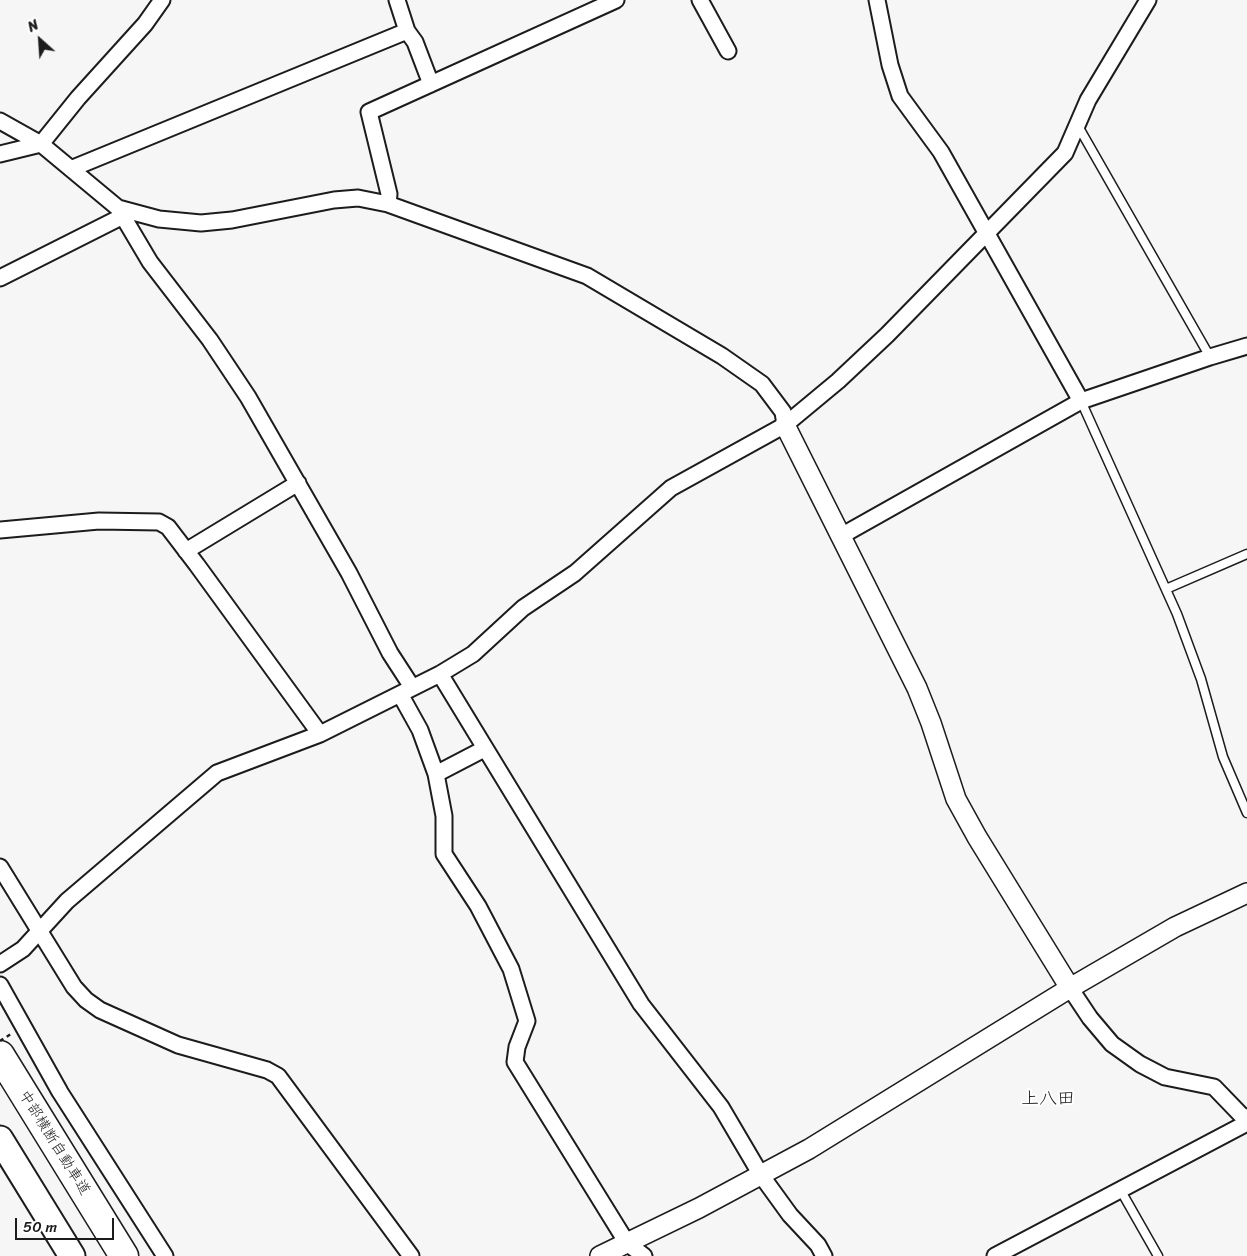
<!DOCTYPE html>
<meta charset="utf-8">
<style>
body{margin:0}
#map{position:relative;width:1247px;height:1256px;overflow:hidden;background:#f6f6f6;font-family:Sriracha,sans-serif}
canvas{display:block}
.north{position:absolute;left:15px;top:15px;width:50px;height:50px;-webkit-text-stroke:4px #fff;paint-order:stroke;rotate:334deg;font-size:14px;font-weight:700;line-height:20px;text-align:center;color:#1c1c1c}
.north::after{content:'';display:block;margin:auto;width:18px;height:22px;background:#1c1c1c;clip-path:polygon(50% 0,100% 100%,50% 72%,0 100%)}
.scale{position:absolute;left:15px;top:1218px;width:99px;height:22px;box-sizing:border-box;border:2px solid #1c1c1c;border-top:0;padding-left:6px;font-size:15px;line-height:18px;white-space:nowrap;color:#1c1c1c;-webkit-text-stroke:4px #fff;paint-order:stroke}
</style>
<div id="map">
<canvas width="1247" height="1256"></canvas>
<div class="north">N</div>
<div class="scale">50 m</div>
</div>
<script>
const ctx = document.querySelector('canvas').getContext('2d');
ctx.lineJoin = 'round';
const toPath = rows => new Path2D(rows.map(r => 'M' + r).join(''));
function stroke(path, color, width, dash) { ctx.strokeStyle = color; ctx.lineWidth = width; ctx.lineCap = dash ? 'butt' : 'round'; ctx.setLineDash(dash || []); ctx.stroke(path); }
function label(font, color, halo, rows, align = 'center') {
  ctx.font = font + ' Sriracha,"Klee One",sans-serif'; ctx.lineWidth = 4; ctx.setLineDash([]); ctx.textBaseline = 'middle'; ctx.strokeStyle = halo; ctx.fillStyle = color; for (const [text, x, y, turn = 0] of rows) {
    ctx.save(); ctx.translate(x, y); ctx.rotate((+turn || 0) * Math.PI / 180); ctx.textAlign = isNaN(turn) ? turn : align; if (halo) ctx.strokeText(text, 0, 0); ctx.fillText(text, 0, 0); ctx.restore();
  }
}
const service = toPath([
 [1078,126,1210,357],
 [1081,401,1177,614,1201,679,1223,757,1247,813],
 [1166,589,1247,554],
 [1121,1191,1158,1256]
]);
const minor = toPath([
 [397,0,407,31,415,42,431,84],
 [700,0,728,51],
 [877,0,890,65,900,96,941,152,1081,401],
 [0,121,41,144,118,208,150,262,210,340,248,397,349,573,390,653,412,687],
 [0,154,41,144,78,98,145,24,162,0],
 [73,168,407,31],
 [388,204,389,194,369,112,616,0],
 [118,208,159,219,201,223,232,220,334,200,358,198,388,204,587,276,722,356,762,384,783,412,785,425],
 [0,278,123,216],
 [0,530,99,521,159,522,168,527,197,565,320,734],
 [841,536,1081,401,1210,357,1247,346],
 [186,551,298,483],
 [440,674,641,1004,721,1107,761,1175,790,1215,818,1245,824,1256],
 [400,694,420,730,436,774,444,816,444,854,478,906,511,969,527,1021,517,1047,515,1062,627,1243,644,1256],
 [436,774,484,749],
 [0,867,74,987,86,1000,100,1010,178,1045,267,1070,278,1076,411,1256],
 [0,964,23,949,67,901,217,773,320,734,440,674,473,654,523,608,575,573,671,488,785,425,838,381,887,335,1065,153,1088,100,1148,0],
 [0,985,60,1092,165,1256],
 [1070,988,1090,1018,1112,1044,1140,1064,1165,1077,1214,1087,1241,1115,1247,1118],
 [995,1256,1247,1123]
]);
const tertiary = toPath([
 [785,425,917,688,931,723,956,799,977,837,1070,988],
 [600,1256,699,1208,809,1149,1070,988,1175,927,1247,893]
]);
const trunk = toPath([
 [0,1139,72,1256]
]);
const motorway = toPath([
 [0,1055,124,1256]
]);
stroke(service, '#1c1c1c', 11);
stroke(minor, '#1c1c1c', 19);
stroke(tertiary, '#1c1c1c', 22);
stroke(trunk, '#1c1c1c', 29);
stroke(motorway, '#1c1c1c', 31);
stroke(service, '#fff', 8);
stroke(minor, '#fff', 15);
stroke(tertiary, '#fff', 19);
stroke(trunk, '#fff', 25);
stroke(motorway, '#fff', 28);
stroke(toPath([
 [0,1041,11,1034]
]), '#1c1c1c', 2.5, [4, 4]);
label('15px', '#1c1c1c', '#fff', [
 ["中部横断自動車道",54,1143,58]
]);
label('18px', '#1c1c1c', '#fff', [
 ["上八田",1048,1099]
]);
</script>
